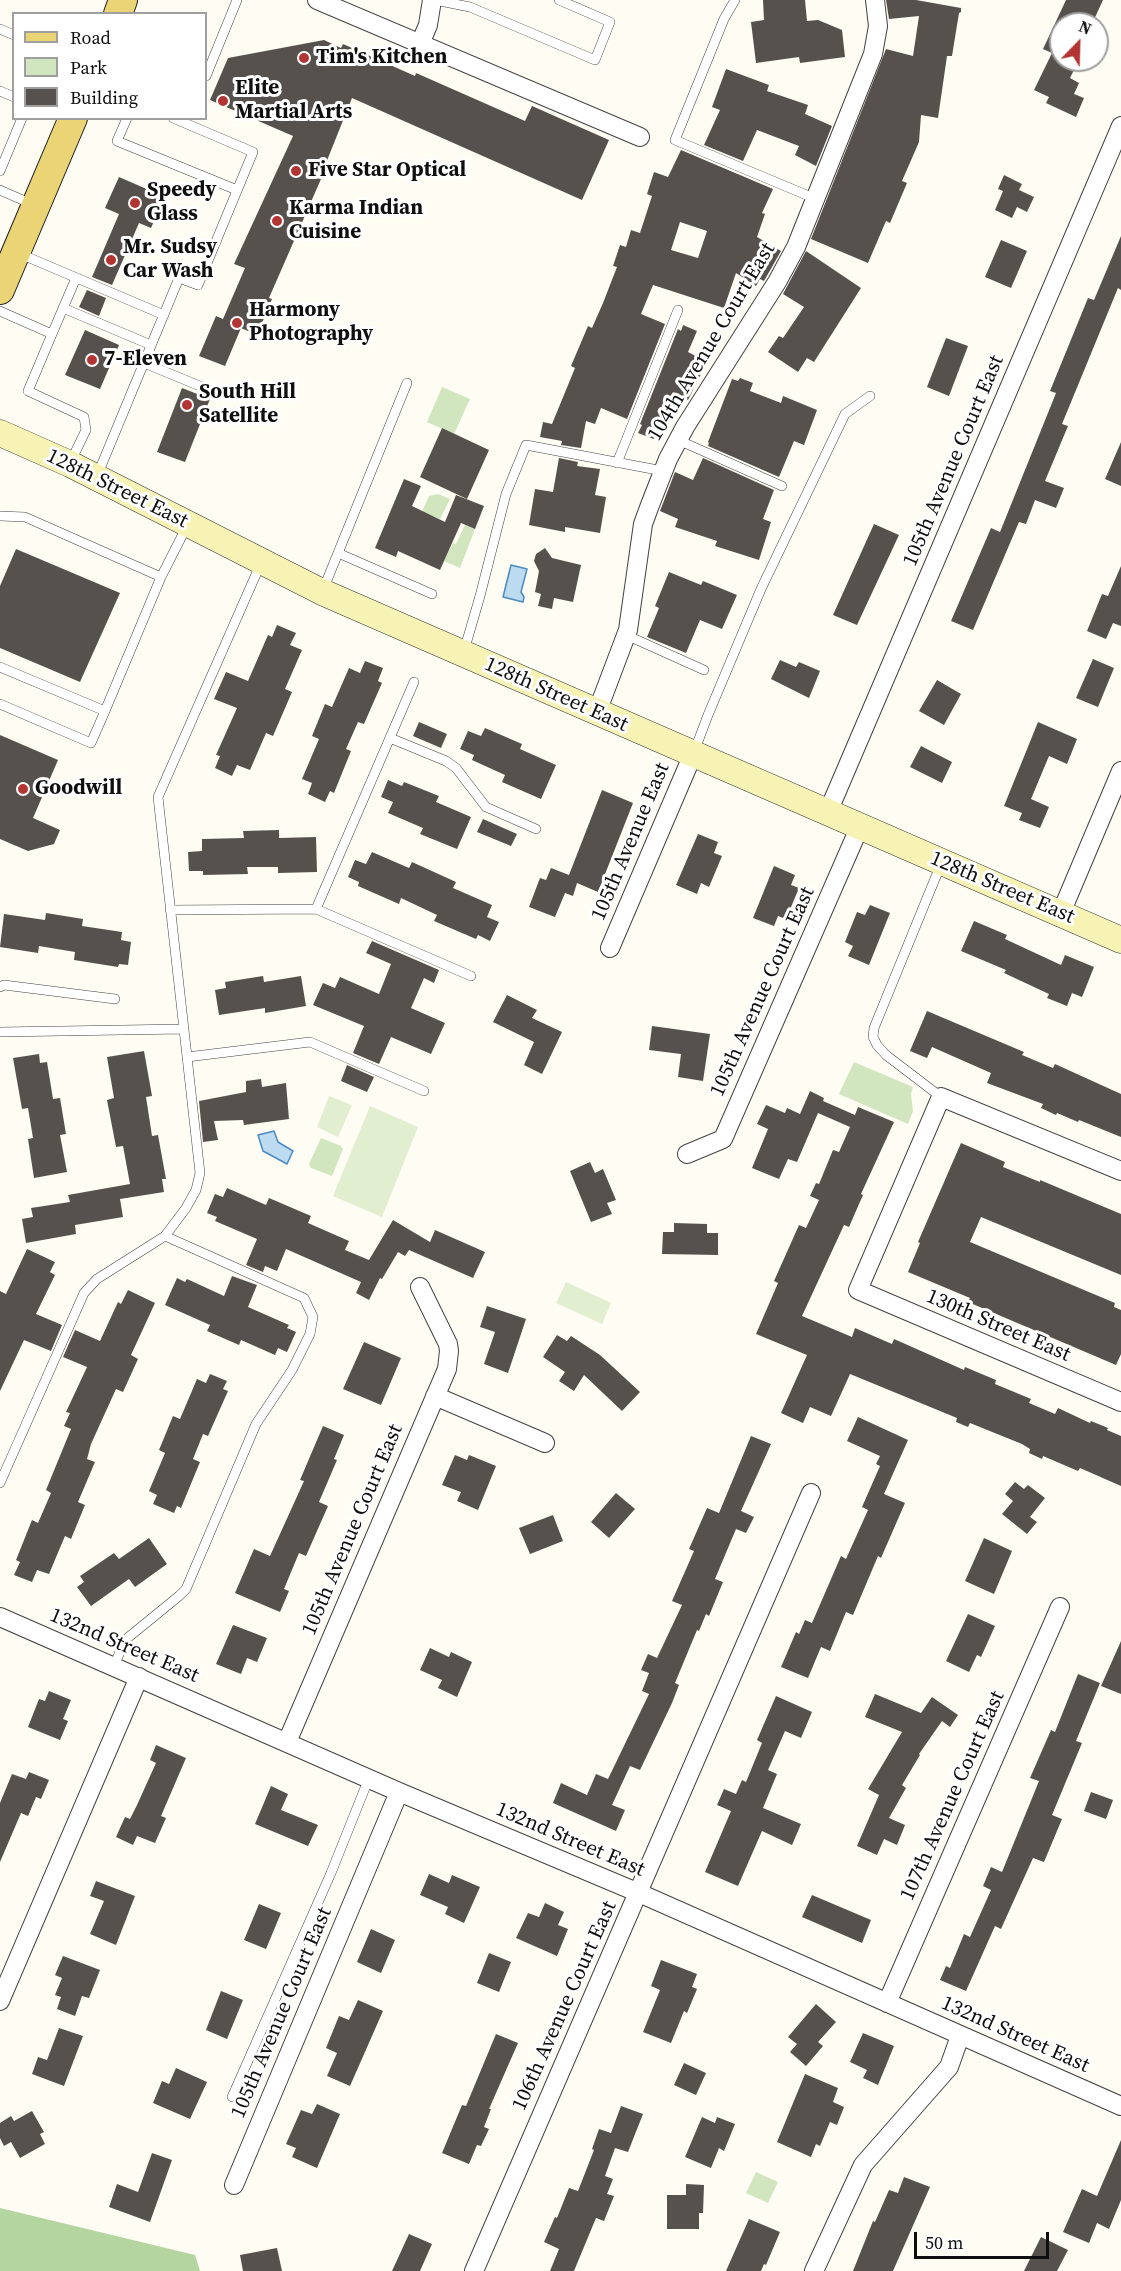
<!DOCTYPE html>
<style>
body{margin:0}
#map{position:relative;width:1121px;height:2271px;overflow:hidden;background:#fefcf3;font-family:"Source Serif 4",serif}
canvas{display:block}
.legend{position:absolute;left:12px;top:12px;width:195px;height:108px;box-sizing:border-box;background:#fff;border:2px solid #9f9f9f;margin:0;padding:8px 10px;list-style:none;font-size:18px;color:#0f0f0f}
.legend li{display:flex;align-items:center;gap:12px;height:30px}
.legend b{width:30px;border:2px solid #9f9f9f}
.north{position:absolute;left:1049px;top:12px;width:60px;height:60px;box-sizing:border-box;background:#fff;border:2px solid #9f9f9f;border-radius:50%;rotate:23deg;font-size:16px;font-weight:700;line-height:24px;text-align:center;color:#0f0f0f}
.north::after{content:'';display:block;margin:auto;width:21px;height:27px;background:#b23534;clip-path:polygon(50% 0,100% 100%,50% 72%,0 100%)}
.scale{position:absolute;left:914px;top:2232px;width:135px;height:27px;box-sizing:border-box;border:3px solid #0f0f0f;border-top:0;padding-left:8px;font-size:18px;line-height:21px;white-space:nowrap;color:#0f0f0f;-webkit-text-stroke:4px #fff;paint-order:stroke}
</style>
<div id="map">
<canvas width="1121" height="2271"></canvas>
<ul class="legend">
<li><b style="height:8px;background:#ebd476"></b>Road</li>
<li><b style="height:16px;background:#d1e6bf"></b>Park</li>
<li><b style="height:16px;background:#57514d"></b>Building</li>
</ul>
<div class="north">N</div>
<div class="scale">50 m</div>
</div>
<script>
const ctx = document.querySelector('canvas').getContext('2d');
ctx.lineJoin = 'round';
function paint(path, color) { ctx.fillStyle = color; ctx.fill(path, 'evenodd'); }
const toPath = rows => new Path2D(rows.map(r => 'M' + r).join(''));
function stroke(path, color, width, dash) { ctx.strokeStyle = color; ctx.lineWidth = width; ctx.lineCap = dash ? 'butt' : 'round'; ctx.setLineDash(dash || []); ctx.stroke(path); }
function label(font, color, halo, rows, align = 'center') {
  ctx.font = font + ' "Source Serif 4",serif'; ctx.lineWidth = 6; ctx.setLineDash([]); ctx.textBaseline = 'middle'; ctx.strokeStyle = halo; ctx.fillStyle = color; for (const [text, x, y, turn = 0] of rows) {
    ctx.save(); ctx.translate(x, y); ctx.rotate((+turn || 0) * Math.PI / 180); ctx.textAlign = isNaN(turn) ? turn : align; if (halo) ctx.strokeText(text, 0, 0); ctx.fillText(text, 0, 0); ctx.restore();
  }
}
paint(toPath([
 [442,387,470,399,454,434,427,422],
 [438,494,450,499,440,519,433,516,413,532,429,496],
 [465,525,475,529,460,568,444,561,453,543,456,544],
 [854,1062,913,1087,911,1094,913,1111,908,1124,839,1094],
 [321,1138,341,1146,343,1149,332,1176,311,1168,309,1164],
 [756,2172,778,2182,768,2203,746,2193]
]), '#d1e6bf');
paint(toPath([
 [0,2208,195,2255,200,2271,0,2271]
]), '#b5d5a0');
paint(toPath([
 [329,1096,352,1105,338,1137,317,1127],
 [370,1106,418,1127,382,1217,333,1196],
 [566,1282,611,1303,602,1324,556,1303]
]), '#e2eed0');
const water = toPath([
 [511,565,527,569,521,592,524,597,523,602,503,597,511,565],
 [274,1131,278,1142,293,1151,287,1164,263,1151,258,1135,274,1131]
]);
paint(water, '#bcdaf0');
stroke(water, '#4a8bc0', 1.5);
paint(toPath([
 [763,0,805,0,807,21,818,20,842,30,845,57,800,63,799,57,756,63,751,22,764,20],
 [886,0,916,0,961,8,961,12,959,13,952,56,947,56,938,118,921,115,919,142,902,181,907,183,890,223,886,221,868,263,811,239,886,49,913,56,919,16,889,19],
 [1066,0,1103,0,1092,24,1061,24,1061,60,1079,60,1070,78,1079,83,1074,94,1084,98,1076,117,1046,103,1049,97,1034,90,1052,53,1043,49],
 [324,40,341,48,343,44,415,76,416,73,525,121,532,106,609,140,582,200,352,98,326,163,328,163,269,298,272,299,257,335,241,328,225,366,199,356,216,316,223,319,245,268,234,264,293,136,210,100,228,58],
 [726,69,769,85,767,91,808,105,805,114,832,126,816,166,795,155,799,146,757,130,743,161,704,145,720,110,712,107],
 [681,150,773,189,762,213,765,214,757,237,781,251,764,281,760,279,756,286,736,273,724,308,653,285,641,314,665,324,627,419,601,408,595,424,586,421,581,448,561,445,562,441,540,437,543,422,552,424,575,368,571,366,588,326,592,328,603,303,617,267,613,266,620,245,626,247,631,230,640,233,652,196,647,194,654,172,668,177],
 [680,222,707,231,698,258,671,250],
 [1004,175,1022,184,1019,190,1034,197,1027,212,1017,207,1012,218,995,210,1003,191,998,189],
 [119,177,165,197,151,228,139,223,112,285,92,277,119,214,105,208],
 [1121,236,1121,290,1118,288,1062,424,1068,426,1045,481,1064,488,1056,508,1035,500,1026,524,1019,522,973,630,951,621,991,528,1000,532,1056,393,1050,391,1088,298,1094,300],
 [1001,240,1027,251,1011,288,985,277],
 [806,251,861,288,814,362,807,358,798,372,768,352,779,336,783,338,804,307,783,294],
 [87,290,106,298,99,316,79,307],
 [683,325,697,331,688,352,707,362,688,400,673,392,654,439,638,433,642,425,640,424,678,329,681,331],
 [85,330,119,345,100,389,65,375],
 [946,338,968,346,949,396,927,387],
 [740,378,753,383,750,391,781,403,783,396,817,410,804,445,794,441,779,477,708,446,709,443,708,442,732,379,738,381],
 [182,388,210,399,185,462,157,452],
 [442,428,489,450,467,499,420,477],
 [1121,442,1121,486,1105,479],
 [559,458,578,462,577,466,600,469,595,495,606,497,600,533,565,527,565,532,529,525,535,489,553,492],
 [703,458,774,490,763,519,771,522,759,560,715,546,717,541,675,527,678,519,660,511,675,472,693,480],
 [404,479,421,486,412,506,445,522,456,495,484,506,475,529,461,523,440,570,398,551,396,557,375,548],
 [874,524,899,535,857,625,833,615],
 [545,548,552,558,581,565,573,602,554,598,552,609,538,606,541,594,535,592,539,571,534,561,536,554],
 [16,549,120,593,80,682,0,648,0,586],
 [1121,566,1121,626,1113,623,1106,639,1087,631,1102,594,1108,596],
 [669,572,701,585,703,581,737,595,722,629,700,620,686,653,647,637,659,608,655,606],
 [277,625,296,633,290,645,302,650,285,689,292,692,273,736,266,733,250,770,237,765,232,776,215,768,220,756,216,755,237,708,214,699,226,672,248,681,268,635,272,637],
 [1093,659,1114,668,1098,707,1076,698],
 [780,660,796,667,799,662,820,671,809,698,771,679],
 [365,661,383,668,378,681,382,683,364,724,358,722,346,749,351,751,334,793,330,791,325,802,308,794,312,783,302,779,319,739,312,736,325,704,332,707,349,668,360,673],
 [937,680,961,694,944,725,919,711],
 [419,722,447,734,441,748,413,736],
 [1038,722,1077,739,1067,764,1049,756,1031,799,1049,807,1040,828,1019,820,1022,813,1004,806],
 [485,728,522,744,520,749,556,765,541,799,502,782,505,775,472,760,474,755,460,749,468,731,481,736],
 [0,735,58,760,33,818,60,830,54,844,28,851,0,839],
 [921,746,952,762,942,783,910,767],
 [388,780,402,786,404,782,439,796,436,802,471,817,457,849,420,834,423,828,388,813,393,802,381,797],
 [602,790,633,803,598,892,577,883,573,896,565,893,555,917,529,907,540,878,546,880,551,868,569,875],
 [483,819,517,834,511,846,477,832],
 [279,830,279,838,316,837,317,872,278,873,278,867,247,867,248,874,203,875,203,871,189,871,188,852,202,851,202,839,244,838,243,831],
 [698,834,718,842,714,853,722,856,709,887,701,883,697,894,676,885],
 [372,852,409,868,412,862,456,882,453,888,492,905,487,917,499,922,490,941,478,935,476,939,434,921,437,915,401,898,399,904,358,886,359,882,348,877,355,860,366,864],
 [774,866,795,875,791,885,799,888,786,919,778,916,774,926,753,918],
 [870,905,890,913,869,965,848,956,853,946,845,942,857,912,865,915],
 [46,913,83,919,82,926,122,932,121,940,131,942,128,965,119,964,118,967,74,960,75,952,39,946,38,953,0,947,4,914,45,920],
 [974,921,1007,935,1005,939,1061,965,1065,955,1094,967,1082,997,1072,993,1067,1006,1047,998,1049,994,1004,973,1006,970,961,951],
 [372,941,439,970,434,983,424,978,411,1008,445,1023,431,1054,391,1037,379,1064,353,1053,364,1026,313,1005,323,983,335,988,340,977,379,994,391,964,366,953],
 [263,976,264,982,301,976,306,1006,265,1013,265,1008,219,1015,215,990,226,988,225,982],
 [507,995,537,1010,532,1018,562,1032,542,1074,524,1065,534,1042,493,1022],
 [927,1011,1024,1052,1022,1055,1053,1068,1055,1064,1121,1094,1121,1137,1079,1120,1078,1122,1057,1113,1056,1115,1041,1108,1043,1104,987,1083,991,1073,932,1047,927,1058,910,1051],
 [652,1026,710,1034,703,1081,678,1077,681,1054,649,1050],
 [144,1051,152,1096,146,1097,152,1136,158,1135,166,1179,162,1179,164,1192,120,1199,123,1217,75,1225,76,1234,26,1243,22,1219,33,1217,31,1208,70,1202,68,1195,130,1184,123,1146,116,1147,107,1100,114,1098,107,1057],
 [39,1054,40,1063,47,1062,53,1099,60,1098,66,1134,60,1135,67,1172,34,1178,28,1139,33,1138,28,1108,22,1109,13,1058],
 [347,1065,374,1077,367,1092,341,1081],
 [261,1079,262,1087,286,1083,289,1119,244,1125,243,1120,214,1121,218,1140,203,1142,199,1101,246,1092,246,1081],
 [810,1091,824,1098,823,1101,855,1115,858,1107,894,1122,861,1194,863,1195,849,1227,844,1225,802,1316,852,1337,855,1328,892,1344,894,1339,964,1370,965,1367,996,1380,995,1384,1031,1399,1029,1403,1055,1414,1058,1408,1090,1423,1091,1421,1108,1428,1107,1430,1121,1436,1121,1486,1080,1468,1078,1471,1043,1456,1042,1459,1029,1453,1030,1449,1022,1444,970,1423,968,1427,956,1422,957,1418,850,1374,831,1416,810,1407,803,1423,781,1413,807,1355,756,1334,778,1283,774,1281,799,1225,806,1228,819,1200,810,1196,816,1183,819,1184,833,1150,839,1152,850,1127,818,1113,797,1162,788,1159,779,1179,752,1168,768,1129,757,1124,766,1105,785,1113,787,1108,800,1114],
 [961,1143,1005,1162,1003,1167,1040,1182,1040,1180,1121,1214,1121,1275,981,1217,970,1242,1115,1303,1114,1307,1121,1310,1121,1354,1116,1365,968,1302,970,1298,908,1272,920,1243,918,1242],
 [590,1162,595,1173,603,1169,616,1200,607,1203,612,1214,591,1222,570,1171],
 [227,1188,266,1205,269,1198,311,1216,308,1223,349,1241,345,1250,369,1260,393,1220,430,1242,435,1230,485,1252,473,1278,409,1250,405,1256,398,1252,382,1279,380,1278,369,1300,356,1293,361,1282,286,1249,277,1271,265,1266,263,1272,246,1265,257,1239,215,1221,217,1217,207,1213,215,1194,223,1197],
 [674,1223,707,1224,707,1233,718,1233,718,1255,662,1254,663,1232,674,1232],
 [27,1249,55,1262,50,1272,55,1275,36,1314,62,1325,51,1351,24,1340,0,1391,0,1291,6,1294],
 [232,1276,257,1285,248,1307,289,1325,287,1328,296,1332,287,1352,278,1348,275,1355,241,1340,239,1345,207,1331,210,1325,165,1305,177,1278,185,1282,187,1279,224,1296],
 [128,1290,155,1303,131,1355,138,1359,123,1392,116,1389,91,1444,87,1459,95,1462,78,1502,85,1505,71,1539,65,1536,49,1574,37,1570,32,1582,14,1575,20,1562,16,1560,32,1520,38,1523,51,1493,46,1490,71,1429,64,1426,70,1413,66,1412,87,1367,63,1357,75,1330,100,1341,118,1302,121,1304],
 [487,1306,526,1319,508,1373,484,1364,495,1332,480,1327],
 [557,1335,567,1341,571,1336,600,1355,640,1392,622,1411,584,1375,574,1391,559,1381,565,1372,543,1357],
 [364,1342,401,1358,381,1405,343,1389],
 [210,1374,227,1381,223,1389,228,1391,208,1436,203,1434,193,1459,200,1462,181,1508,177,1506,174,1513,153,1504,157,1495,149,1491,165,1453,159,1450,173,1416,180,1419,197,1379,206,1383],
 [858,1417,908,1440,884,1494,905,1503,881,1558,878,1556,853,1615,846,1612,830,1651,821,1647,808,1678,781,1667,796,1632,799,1634,805,1620,812,1623,841,1556,846,1559,868,1510,862,1507,880,1466,876,1464,880,1456,847,1441],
 [323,1426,344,1435,334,1459,337,1460,319,1502,328,1506,306,1556,299,1553,284,1589,289,1591,280,1612,235,1593,254,1549,270,1556,304,1481,300,1480],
 [751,1436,771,1444,741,1511,754,1517,746,1533,736,1529,715,1579,723,1582,709,1616,706,1614,699,1631,697,1630,675,1683,679,1685,672,1703,640,1770,630,1766,612,1805,625,1810,616,1831,553,1803,561,1783,587,1795,596,1774,608,1779,649,1694,642,1691,649,1673,641,1670,648,1654,657,1658,682,1605,672,1601,694,1551,689,1549,707,1508,719,1513],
 [455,1455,467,1460,469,1455,496,1466,478,1510,457,1501,461,1492,442,1485],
 [1015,1482,1024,1489,1028,1485,1045,1498,1030,1517,1037,1522,1027,1534,1002,1514,1013,1501,1005,1494],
 [616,1493,635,1509,609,1538,591,1522],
 [553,1515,563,1541,530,1554,519,1528],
 [149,1538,167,1564,135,1587,129,1579,91,1606,77,1587,84,1582,80,1576,114,1553,119,1559],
 [984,1538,1012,1551,994,1594,965,1581],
 [968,1614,995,1626,981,1657,977,1655,969,1672,946,1661],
 [233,1625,267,1638,257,1662,247,1658,241,1674,216,1664],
 [1121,1641,1121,1694,1101,1686],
 [430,1648,449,1657,451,1652,472,1662,457,1697,438,1688,442,1680,420,1670],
 [1078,1674,1100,1683,1076,1741,1082,1743,1052,1815,1062,1819,1044,1862,1033,1858,1001,1929,995,1926,966,1991,940,1980,946,1966,950,1968,964,1934,970,1937,991,1890,983,1886,991,1867,1002,1872,1039,1781,1030,1778,1051,1730,1055,1732],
 [49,1691,71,1700,63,1719,68,1721,60,1740,28,1727,39,1699,45,1701],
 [875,1694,921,1713,932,1697,958,1715,950,1727,942,1721,919,1754,920,1755,902,1785,906,1788,889,1818,905,1825,897,1845,884,1839,877,1855,857,1846,879,1795,868,1789,902,1732,865,1717],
 [776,1696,812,1712,801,1738,785,1731,768,1770,777,1774,763,1808,801,1824,792,1845,762,1831,738,1886,705,1872,731,1811,717,1805,724,1789,736,1794,742,1780,746,1782,762,1743,757,1740],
 [156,1745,186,1758,161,1816,166,1818,155,1843,137,1836,133,1845,116,1837,125,1817,130,1819,137,1805,156,1763,150,1760],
 [29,1772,49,1780,41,1799,36,1797,28,1816,21,1813,0,1862,0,1803,12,1774,26,1779],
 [271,1786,288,1794,281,1810,318,1825,308,1846,255,1824],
 [1091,1792,1113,1800,1106,1819,1084,1811],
 [429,1874,449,1883,452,1875,480,1887,464,1923,445,1914,448,1907,420,1895],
 [96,1881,135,1896,116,1945,90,1934,104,1901,90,1896],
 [812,1895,871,1920,862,1943,802,1917],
 [545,1903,564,1912,558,1925,568,1929,557,1956,516,1938,528,1913,539,1917],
 [259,1904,281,1913,266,1949,244,1940],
 [371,1929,395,1940,381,1973,357,1962],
 [489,1953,511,1962,499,1992,477,1983],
 [63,1956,100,1970,89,1998,82,1996,75,2016,57,2009,61,1997,55,1995,62,1978,55,1975],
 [661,1960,697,1974,692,1987,697,1989,687,2013,684,2011,671,2043,643,2032,660,1990,651,1986],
 [221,1991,243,2000,227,2039,206,2030],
 [358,2000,383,2011,350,2086,327,2076,337,2053,326,2048,339,2016,349,2020],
 [816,2004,836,2022,818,2042,823,2046,806,2066,790,2052,797,2044,788,2037],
 [59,2028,83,2036,64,2086,32,2074,38,2057,47,2060],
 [863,2033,894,2046,878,2085,863,2078,867,2070,850,2062],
 [496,2034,518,2043,489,2109,491,2109,484,2127,489,2129,481,2146,477,2145,469,2164,442,2153,462,2105,466,2106],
 [684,2063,706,2073,696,2095,674,2085],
 [176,2068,207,2082,190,2119,153,2103,162,2081,169,2084],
 [805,2074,838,2088,833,2102,844,2107,837,2125,830,2122,820,2146,816,2144,811,2157,777,2142],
 [317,2104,340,2114,317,2168,292,2157,296,2148,286,2144,301,2110,312,2114],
 [621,2106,643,2114,628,2152,615,2148,605,2176,613,2179,607,2194,614,2196,604,2221,596,2218,574,2271,550,2271,559,2249,544,2242,555,2217,557,2218,569,2188,578,2191,594,2150,592,2149,599,2129,611,2133],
 [32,2111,44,2132,40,2134,45,2144,20,2158,11,2142,4,2146,0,2138,0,2123,11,2116,14,2121],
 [702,2117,715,2123,717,2117,735,2124,724,2151,719,2148,711,2168,685,2157],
 [1121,2140,1121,2200,1109,2229,1097,2223,1089,2243,1063,2232,1082,2189,1097,2196],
 [152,2153,172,2160,150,2222,109,2207,117,2184,138,2192],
 [904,2177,930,2187,893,2271,853,2271,873,2221,875,2222,889,2190,898,2193],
 [686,2184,704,2185,703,2213,699,2213,699,2229,667,2229,667,2195,686,2195],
 [749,2219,780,2232,766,2265,764,2264,761,2271,726,2271],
 [409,2234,432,2244,420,2271,392,2271],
 [1041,2237,1068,2250,1057,2271,1024,2271],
 [277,2248,282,2271,243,2271,240,2255]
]), '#57514d');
const lane = toPath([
 [435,0,470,7,595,60,610,22,559,0],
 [735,0,724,19,675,140,816,199],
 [0,29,14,35],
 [206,76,237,0],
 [0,91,14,97],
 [127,118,117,141,237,190],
 [0,171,22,118],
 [0,190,34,205],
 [18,253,164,315],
 [63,308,151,345],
 [0,311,52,334,28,391,84,417,86,430,70,463],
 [52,334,76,278],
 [144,363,212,391],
 [678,440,782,486],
 [617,463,678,310],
 [97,476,179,278,198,285,253,152,173,118],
 [0,516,25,517,161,577,105,711],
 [338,553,432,594],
 [161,577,187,526],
 [323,590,407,383],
 [626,635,704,670],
 [464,651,480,596,506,494,526,445,663,471],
 [0,667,105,711,91,743,0,704],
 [390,738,446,761,456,768,486,807,536,829],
 [694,752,708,715,761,589,845,414,870,396],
 [316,909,414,682],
 [170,910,316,909,471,976],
 [0,987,4,985,115,999],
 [0,1032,183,1029],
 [187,1057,310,1042,424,1091],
 [941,1097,886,1055,877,1045,873,1037,874,1028,941,864],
 [0,1483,84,1293,97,1279,165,1236,186,1208,196,1190,200,1173,158,797,261,563],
 [114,1666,125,1640,179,1596,186,1589,256,1424,292,1370,310,1334,313,1317,304,1298,165,1236],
 [232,2097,331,1873,369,1778]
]);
const street = toPath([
 [317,0,640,137],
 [420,44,428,25,432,0],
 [597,712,628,630,643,524,650,505,668,459,685,427,777,282,796,247,873,54,878,26,875,0],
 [828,812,1121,126],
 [1061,913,1121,771],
 [610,948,693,754],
 [687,1154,723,1139,860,826],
 [1121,1171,941,1097,858,1290,1121,1402],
 [435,1396,545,1443],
 [0,1617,399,1792,639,1893,1121,2106],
 [287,1742,447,1369,449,1351,448,1344,420,1287],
 [0,2001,139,1677],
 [887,2003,1060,1607],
 [234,2185,399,1792],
 [474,2271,811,1493],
 [814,2271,863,2165,949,2067,960,2036]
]);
const secondary = toPath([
 [0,433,70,464,322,592,1121,940]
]);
const primary = toPath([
 [118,14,123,0],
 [0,290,73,118]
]);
stroke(lane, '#424242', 10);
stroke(street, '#424242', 20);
stroke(secondary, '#313131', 27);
stroke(primary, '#202020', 30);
stroke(lane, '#fff', 9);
stroke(street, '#fff', 18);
stroke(secondary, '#f7f3b5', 26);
stroke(primary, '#ebd476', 28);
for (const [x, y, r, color] of [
 [304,58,6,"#b23534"],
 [223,101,6,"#b23534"],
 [296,171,6,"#b23534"],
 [135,203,6,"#b23534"],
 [277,221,6,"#b23534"],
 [111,260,6,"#b23534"],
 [237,323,6,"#b23534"],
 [92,360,6,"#b23534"],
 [187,405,6,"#b23534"],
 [23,789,6,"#b23534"]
]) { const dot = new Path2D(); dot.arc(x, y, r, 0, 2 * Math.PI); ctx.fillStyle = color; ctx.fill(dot); stroke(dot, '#fff', 2); }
label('bold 21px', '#0f0f0f', '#fff', [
 ["Tim's Kitchen",316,58],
 ["Elite",235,89],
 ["Martial Arts",235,113],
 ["Five Star Optical",308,171],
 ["Speedy",147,191],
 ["Glass",147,215],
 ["Karma Indian",289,209],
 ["Cuisine",289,233],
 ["Mr. Sudsy",123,248],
 ["Car Wash",123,272],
 ["Harmony",249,311],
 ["Photography",249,335],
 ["7-Eleven",104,360],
 ["South Hill",199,393],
 ["Satellite",199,417],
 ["Goodwill",35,789]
], 'left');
label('21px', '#0f0f0f', '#fff', [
 ["104th Avenue Court East",712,342,-59],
 ["105th Avenue Court East",954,461,-67],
 ["128th Street East",117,489,26],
 ["128th Street East",556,695,24],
 ["105th Avenue East",631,842,-67],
 ["128th Street East",1002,888,23],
 ["105th Avenue Court East",763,992,-66],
 ["130th Street East",998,1326,23],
 ["105th Avenue Court East",353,1530,-67],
 ["132nd Street East",124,1646,23],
 ["107th Avenue Court East",953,1796,-66],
 ["132nd Street East",570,1840,23],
 ["106th Avenue Court East",565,2006,-66],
 ["105th Avenue Court East",282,2013,-67],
 ["132nd Street East",1015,2035,24]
]);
</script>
